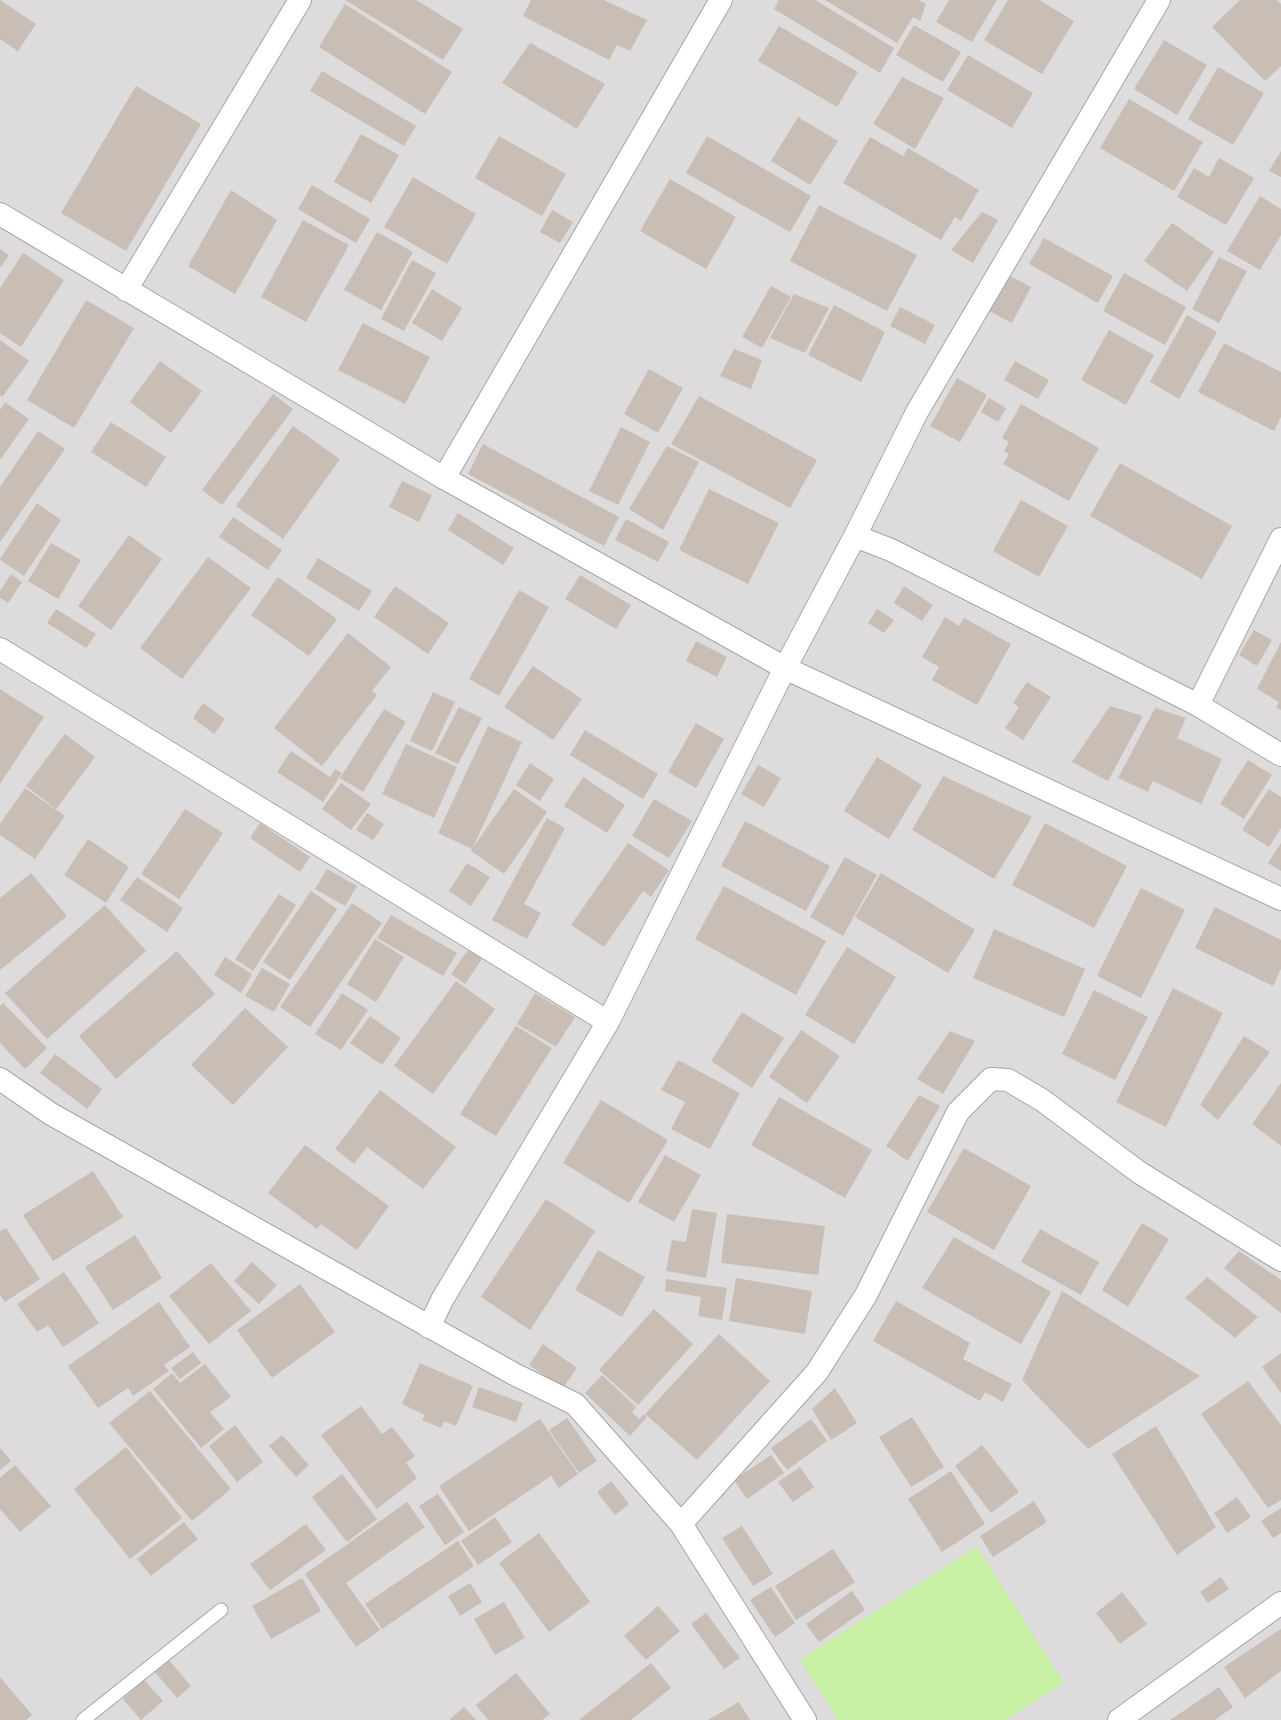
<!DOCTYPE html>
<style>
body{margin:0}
canvas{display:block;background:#f0ece3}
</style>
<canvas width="1281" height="1720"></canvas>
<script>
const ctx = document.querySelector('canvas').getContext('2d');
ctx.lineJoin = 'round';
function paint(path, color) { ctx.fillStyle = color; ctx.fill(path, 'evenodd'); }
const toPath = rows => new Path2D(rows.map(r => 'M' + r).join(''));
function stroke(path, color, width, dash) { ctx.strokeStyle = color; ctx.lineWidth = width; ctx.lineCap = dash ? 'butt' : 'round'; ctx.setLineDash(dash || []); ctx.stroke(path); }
paint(toPath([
 [0,0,1281,0,1281,1720,0,1720]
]), '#dddbdb');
paint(toPath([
 [977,1547,1064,1683,1006,1720,838,1720,800,1660]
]), '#c8f0a4');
paint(toPath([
 [0,0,36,24,18,51,0,39],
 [345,0,416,0,463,29,443,60],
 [531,0,604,0,647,20,630,51,617,45,609,60,523,16],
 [779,0,815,0,894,48,880,73,774,9],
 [825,0,919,0,926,4,920,21,913,17,897,43],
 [949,0,997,0,972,42,936,22],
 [1008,0,1039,0,1074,21,1042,74,984,40],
 [1240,0,1277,0,1281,4,1281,66,1265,81,1212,27],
 [345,4,452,72,425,114,319,47],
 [914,25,961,52,943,82,896,55],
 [779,26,858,72,837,107,758,61],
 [1164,40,1207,65,1177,115,1134,89],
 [530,43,605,84,577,129,502,83],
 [968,55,1033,93,1012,128,947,90],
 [1218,67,1264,93,1233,145,1188,119],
 [322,71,416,126,404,146,310,91],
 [902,77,944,98,915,149,873,124],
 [136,86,201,124,126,251,61,213],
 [1129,99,1203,142,1174,191,1100,148],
 [798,117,838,141,810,185,771,161],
 [361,134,399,155,371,203,334,182],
 [499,136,566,174,542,216,475,178],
 [707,136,811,196,790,232,686,173],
 [870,137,903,156,908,148,979,190,961,221,955,217,941,240,843,183],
 [1281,151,1281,177,1269,171],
 [1219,158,1254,178,1226,225,1177,197,1194,168,1209,177],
 [413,177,476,214,447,264,384,227],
 [670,179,736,217,706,269,640,231],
 [312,185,370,219,356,243,298,209],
 [231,190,277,220,235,294,188,266],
 [1260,196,1281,209,1281,235,1260,270,1227,251],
 [819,205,917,255,887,311,790,261],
 [552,210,573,222,560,243,540,232],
 [982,212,998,220,973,263,951,250],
 [303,220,349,245,306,322,261,297],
 [1172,223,1214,252,1187,291,1144,261],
 [377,232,413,252,381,310,344,290],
 [1044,238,1113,276,1098,303,1029,264],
 [0,249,9,255,0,268],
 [23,253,64,280,21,347,0,333,0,288],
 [1219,257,1247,271,1219,323,1192,309],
 [412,260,436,273,404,331,381,319],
 [1124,273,1186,307,1165,345,1103,311],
 [1008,275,1031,287,1012,323,989,311],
 [771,286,791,297,762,348,742,337],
 [432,289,462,308,442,341,412,323],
 [794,294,829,308,805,353,770,338],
 [86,300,134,328,74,428,27,400],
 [834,305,885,332,861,382,808,355],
 [900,307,935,325,925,344,890,326],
 [1187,315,1217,332,1179,399,1150,382],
 [363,323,430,357,405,404,338,370],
 [1109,330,1154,355,1126,405,1081,380],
 [0,340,29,361,2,397,0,395],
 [1224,343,1281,372,1281,417,1274,431,1198,392],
 [734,349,762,360,751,389,720,376],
 [160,361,202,391,171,433,130,402],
 [1015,361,1049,380,1038,399,1004,380],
 [649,369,683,388,658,433,624,414],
 [957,378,987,395,960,442,930,426],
 [273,394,293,409,222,505,202,490],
 [699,396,817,460,790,508,671,444],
 [989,398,1006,408,998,422,981,412],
 [5,402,29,419,0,460,0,410],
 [1021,404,1099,448,1069,501,1003,464,1009,454,1004,451,1009,442,1002,438],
 [111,422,166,457,146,487,91,452],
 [293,426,340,459,283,539,236,506],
 [621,427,650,442,618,505,589,491],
 [38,431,65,449,0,542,0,487],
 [483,444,619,517,604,546,468,474],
 [667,446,699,462,663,530,629,509],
 [1120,463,1232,526,1202,579,1090,516],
 [402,481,432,495,419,522,389,507],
 [709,489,779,523,748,584,679,550],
 [1021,500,1068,526,1039,577,993,551],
 [37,503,61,520,24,576,0,560,0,559],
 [458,513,514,548,503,565,448,530],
 [233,517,282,550,268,570,219,537],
 [626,519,669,542,658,562,615,540],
 [129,535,162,559,111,630,78,606],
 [51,543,81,560,58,599,28,581],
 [208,557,251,588,182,679,140,648],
 [318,558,372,591,359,611,306,578],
 [11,574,22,582,8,603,0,598,0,591],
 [580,575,631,605,616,629,565,599],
 [278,577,337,619,309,656,251,615],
 [395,586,449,623,428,654,374,617],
 [904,586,933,605,922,621,894,603],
 [519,590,549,607,499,696,469,679],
 [56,609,96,634,86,648,47,623],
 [877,609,894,620,884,633,868,623],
 [945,617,959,626,964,618,1011,644,977,705,932,680,939,667,922,657],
 [1254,630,1272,640,1257,666,1239,655],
 [348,633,391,667,372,691,377,695,322,766,274,728],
 [696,641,727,657,717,677,686,661],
 [1281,642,1281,710,1276,708,1279,702,1257,689],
 [533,666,582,699,553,740,504,707],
 [1027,682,1051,697,1023,740,1005,728,1019,707,1013,703],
 [0,689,44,717,0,784],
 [433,692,455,702,432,751,410,741],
 [203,703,225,719,214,734,193,718],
 [1110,706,1143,716,1108,781,1072,762],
 [459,707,482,718,458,764,435,753],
 [1155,708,1186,718,1177,738,1222,759,1201,804,1153,781,1148,792,1118,778],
 [384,709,406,722,363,792,340,778],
 [696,723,724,739,696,788,668,772],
 [488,726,522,742,472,849,514,789,547,812,504,874,471,851,472,849,438,833],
 [585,730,658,774,643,799,570,755],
 [65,734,95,757,56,809,26,786],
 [406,744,457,767,434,818,382,794],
 [291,751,330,777,335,769,342,773,323,802,277,772],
 [877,757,922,785,889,839,844,811],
 [1248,760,1272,775,1244,819,1220,804],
 [530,763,554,779,540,801,516,785],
 [758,765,781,778,764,807,741,794],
 [943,776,1032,817,994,879,912,830],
 [583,777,625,805,607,833,564,806],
 [341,783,371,804,351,830,322,809],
 [25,788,65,816,35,859,0,835,0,824],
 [1269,789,1281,797,1281,828,1269,847,1242,830],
 [654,799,692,821,669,858,632,836],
 [185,809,223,833,179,899,141,874],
 [367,813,384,824,373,840,356,830],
 [547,818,565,828,524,904,541,913,527,939,492,920],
 [745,821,830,866,806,911,721,866],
 [260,823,310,857,300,872,250,838],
 [1045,823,1127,866,1094,928,1012,885],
 [88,839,129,867,106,903,64,875],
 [628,843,669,870,651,897,643,891,604,947,571,925],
 [1281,843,1281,871,1268,863],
 [845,857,877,875,843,936,810,917],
 [467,863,490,877,471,906,449,891],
 [327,869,357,886,345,906,315,889],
 [31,873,67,916,0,970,0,898],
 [881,873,975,930,948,973,855,917],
 [137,877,183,908,167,932,120,900],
 [724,886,826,941,796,995,695,939],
 [1141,888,1185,910,1141,998,1097,976],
 [311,891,337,909,290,980,263,962],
 [279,894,296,905,253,971,235,959],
 [352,903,382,923,310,1027,280,1007],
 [105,905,146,951,47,1039,5,993],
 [1215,907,1281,940,1281,969,1273,986,1195,948],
 [391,915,457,953,443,976,377,938],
 [994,929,1085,969,1064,1017,973,978],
 [375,939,404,957,376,1002,347,984],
 [847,947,896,977,854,1044,805,1015],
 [468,950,482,959,465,984,451,974],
 [177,951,215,994,116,1079,79,1036],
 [225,957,252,974,241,993,214,975],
 [262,968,290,984,274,1012,245,996],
 [456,981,495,1009,433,1094,394,1066],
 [1173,988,1223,1013,1166,1127,1116,1102],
 [1094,990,1148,1017,1115,1080,1062,1054],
 [342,993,368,1010,341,1050,315,1034],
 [535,993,575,1017,556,1047,517,1024],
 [3,1003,47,1048,25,1069,0,1043,0,1006],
 [245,1008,288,1047,233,1105,191,1065],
 [742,1012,784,1038,752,1088,711,1061],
 [370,1016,401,1038,382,1065,350,1043],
 [516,1026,552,1048,496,1136,460,1114],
 [801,1030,840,1056,807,1103,769,1077],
 [950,1031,975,1041,943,1094,917,1079],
 [1244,1036,1270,1052,1218,1120,1200,1105],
 [55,1054,102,1089,87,1109,40,1073],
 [678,1060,740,1093,710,1149,671,1129,685,1102,661,1090],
 [1281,1083,1281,1146,1252,1124],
 [380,1090,456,1147,423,1189,367,1147,354,1164,335,1149],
 [919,1095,940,1106,908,1161,886,1146],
 [779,1097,872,1150,845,1198,751,1145],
 [601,1100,668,1140,629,1203,563,1163],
 [305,1145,389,1206,357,1250,321,1224,317,1229,268,1193],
 [964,1148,1031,1186,994,1250,927,1212],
 [665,1155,701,1175,674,1222,638,1202],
 [93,1171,123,1217,53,1261,23,1215],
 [546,1199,595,1231,530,1330,481,1297],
 [692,1209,717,1213,706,1278,666,1271,672,1240,686,1242],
 [727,1214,825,1226,818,1275,721,1263],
 [1142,1223,1169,1239,1128,1307,1102,1290],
 [6,1228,40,1279,5,1302,0,1295,0,1231],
 [1040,1229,1099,1262,1081,1295,1021,1262],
 [135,1235,162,1278,113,1310,85,1267],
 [954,1237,1051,1292,1021,1344,922,1288],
 [598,1250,645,1277,622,1317,575,1290],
 [1239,1251,1281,1280,1281,1313,1224,1268],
 [252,1262,277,1285,259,1304,234,1281],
 [211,1263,251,1311,209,1344,169,1296],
 [64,1272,99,1323,63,1347,48,1325,37,1332,17,1304],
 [1207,1277,1258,1317,1235,1338,1185,1298],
 [736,1278,812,1291,805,1334,729,1321],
 [666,1279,727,1288,722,1320,698,1316,701,1297,665,1291],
 [300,1284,335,1332,272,1378,237,1330],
 [1062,1291,1200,1376,1088,1449,1022,1380],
 [896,1301,970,1343,963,1359,1012,1384,1003,1402,985,1392,980,1401,873,1341],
 [159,1302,190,1347,164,1365,169,1371,133,1396,128,1388,98,1408,68,1366],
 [654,1309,693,1344,638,1405,599,1370],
 [719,1334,770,1381,697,1460,645,1414],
 [543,1344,577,1368,563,1388,529,1365],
 [193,1352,201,1363,180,1379,171,1368],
 [1281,1353,1281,1393,1262,1367],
 [420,1363,473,1386,456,1426,444,1421,441,1428,422,1420,425,1415,402,1404],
 [205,1364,231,1397,210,1412,224,1429,201,1448,153,1389,172,1373,180,1383],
 [602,1375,636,1407,632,1412,639,1419,644,1414,647,1417,630,1436,585,1393],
 [1248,1381,1281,1425,1281,1500,1268,1508,1201,1414],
 [479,1387,523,1403,516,1422,472,1407],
 [835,1388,857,1423,831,1440,812,1409],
 [150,1391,231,1489,192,1521,109,1423],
 [361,1406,382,1434,392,1427,415,1456,406,1463,417,1478,377,1509,321,1435],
 [912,1417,944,1467,911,1487,879,1437],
 [567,1418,597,1461,579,1473,549,1430],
 [540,1419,578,1474,559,1488,551,1476,469,1531,439,1486],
 [811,1419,827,1441,787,1470,771,1448],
 [235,1425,263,1462,237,1482,209,1446],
 [1156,1426,1216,1527,1177,1555,1112,1454],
 [282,1435,309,1465,296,1477,269,1446],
 [982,1445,1019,1492,991,1513,955,1466],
 [126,1447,182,1518,130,1559,74,1489],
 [0,1448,11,1461,0,1470],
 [771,1455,784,1473,747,1499,734,1480],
 [15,1465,51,1506,20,1532,0,1509,0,1478],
 [800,1467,814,1487,793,1502,778,1482],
 [951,1471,985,1524,942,1552,908,1499],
 [342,1474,377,1519,347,1542,312,1497],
 [611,1481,629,1504,615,1515,597,1492],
 [438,1494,464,1532,445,1545,419,1506],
 [1237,1497,1251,1517,1227,1533,1214,1513],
 [1034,1501,1047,1522,993,1557,980,1536],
 [407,1502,425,1527,346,1583,380,1630,356,1647,305,1574],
 [1281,1508,1281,1533,1273,1538,1261,1521],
 [495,1517,512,1542,478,1565,461,1541],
 [184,1522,198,1539,151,1576,137,1559],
 [306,1524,326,1550,270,1590,250,1564],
 [742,1526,773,1574,753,1586,722,1538],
 [539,1533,590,1602,549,1632,499,1563],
 [458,1541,474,1566,382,1629,365,1604],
 [833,1549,855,1582,796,1620,775,1586],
 [1221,1577,1229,1589,1208,1603,1200,1592],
 [302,1578,321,1611,271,1639,252,1606],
 [470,1583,482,1602,460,1616,448,1596],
 [771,1587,795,1623,775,1637,750,1600],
 [852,1591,865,1610,819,1642,806,1624],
 [1122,1592,1147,1624,1120,1644,1096,1613],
 [504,1602,525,1638,495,1655,474,1619],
 [658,1606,680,1631,646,1660,624,1636],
 [706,1613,740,1658,724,1669,691,1624],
 [1281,1629,1281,1671,1245,1698,1224,1667],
 [168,1659,191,1686,177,1698,154,1671],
 [651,1663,671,1688,631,1720,579,1720],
 [516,1673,550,1714,542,1720,488,1720,476,1705],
 [0,1677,32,1715,26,1720,0,1720],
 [144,1680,163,1701,141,1720,123,1699],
 [1219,1687,1233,1707,1215,1720,1170,1720],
 [739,1702,750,1720,708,1720],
 [464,1707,476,1720,449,1720]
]), '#c9beb6');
const lane = toPath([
 [83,1720,221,1610]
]);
const street = toPath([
 [0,214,444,478,785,668,1281,899],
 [126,290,300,0],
 [444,478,721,0],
 [855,536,891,550,1198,705,1281,755],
 [0,649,608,1022],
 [1198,705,1281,539],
 [0,1079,51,1114,514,1374,575,1404,681,1524,805,1720],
 [429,1327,442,1300,608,1022,785,668,855,536,917,412,1159,0],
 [681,1524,817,1372,866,1295,958,1112,991,1079,1008,1080,1042,1100,1140,1173,1281,1260],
 [1119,1720,1281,1603]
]);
stroke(lane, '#a5a5a5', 15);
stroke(street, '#a5a5a5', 24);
stroke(lane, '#fff', 13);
stroke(street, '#fff', 22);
</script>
